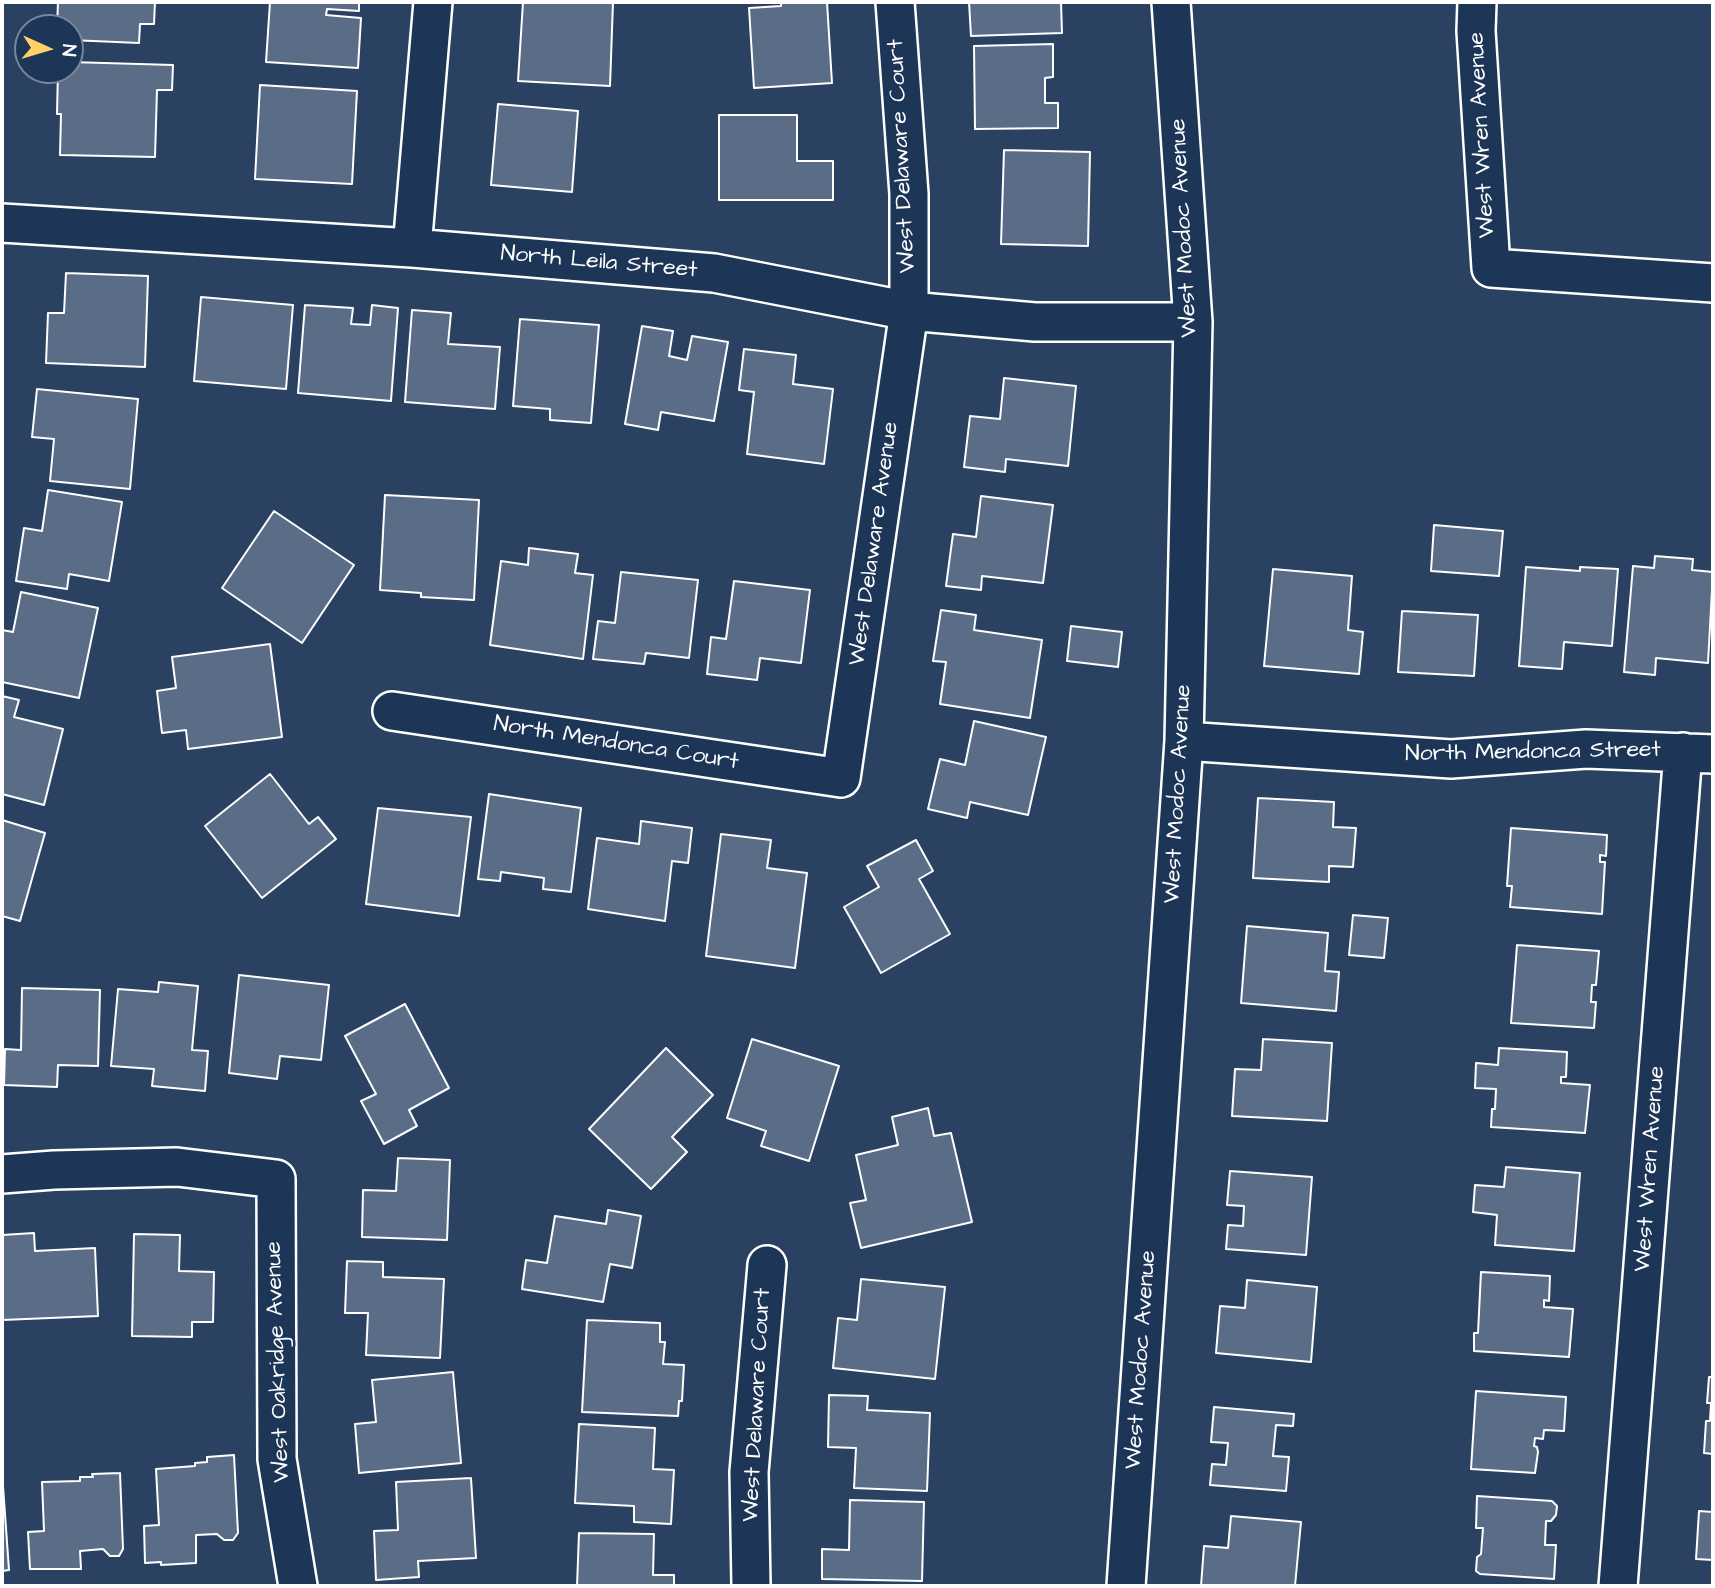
<!DOCTYPE html>
<style>
body{margin:0}
#map{position:relative;width:1715px;height:1588px;overflow:hidden;background:#2a4161;font-family:"Architects Daughter",sans-serif}
canvas{display:block}
.frame{position:absolute;inset:0;border:4px solid #fff;pointer-events:none}
.north{position:absolute;left:14px;top:14px;width:70px;height:70px;box-sizing:border-box;background:#1d3557;border:2px solid #77869a;border-radius:50%;rotate:94deg;font-size:19px;font-weight:700;line-height:28px;text-align:center;color:#fff}
.north::after{content:'';display:block;margin:auto;width:24px;height:32px;background:#ffd166;clip-path:polygon(50% 0,100% 100%,50% 72%,0 100%)}
</style>
<div id="map">
<canvas width="1715" height="1588"></canvas>
<div class="frame"></div>
<div class="north">N</div>
</div>
<script>
const ctx = document.querySelector('canvas').getContext('2d');
ctx.lineJoin = 'round';
function paint(path, color) { ctx.fillStyle = color; ctx.fill(path, 'evenodd'); }
const toPath = rows => new Path2D(rows.map(r => 'M' + r).join(''));
function stroke(path, color, width, dash) { ctx.strokeStyle = color; ctx.lineWidth = width; ctx.lineCap = dash ? 'butt' : 'round'; ctx.setLineDash(dash || []); ctx.stroke(path); }
function label(font, color, halo, rows, align = 'center') {
  ctx.font = font + ' "Architects Daughter",sans-serif'; ctx.lineWidth = 5; ctx.setLineDash([]); ctx.textBaseline = 'middle'; ctx.strokeStyle = halo; ctx.fillStyle = color; for (const [text, x, y, turn = 0] of rows) {
    ctx.save(); ctx.translate(x, y); ctx.rotate((+turn || 0) * Math.PI / 180); ctx.textAlign = isNaN(turn) ? turn : align; if (halo) ctx.strokeText(text, 0, 0); ctx.fillText(text, 0, 0); ctx.restore();
  }
}
const building = toPath([
 [58,2,155,2,154,24,140,24,139,43,70,40,70,28,57,28,58,2],
 [270,2,359,2,359,11,327,9,326,15,361,18,358,68,266,62,270,2],
 [523,2,613,2,610,86,518,81,523,2],
 [781,2,827,2,832,83,754,88,749,8,781,6,781,2],
 [969,2,1061,2,1062,33,971,36,969,2],
 [1053,44,1053,77,1045,78,1045,103,1058,103,1058,128,975,129,974,46,1053,44],
 [70,62,173,65,172,90,157,90,155,157,60,155,61,114,57,114,58,70,70,70,70,62],
 [260,85,357,91,352,184,255,179,260,85],
 [498,104,578,111,572,192,491,185,498,104],
 [719,115,797,115,797,161,833,161,833,200,719,200,719,115],
 [1004,150,1090,152,1088,246,1001,244,1004,150],
 [66,273,148,276,145,367,46,363,48,313,64,313,66,273],
 [201,297,293,305,286,389,194,381,201,297],
 [305,305,353,308,351,324,370,325,372,305,398,308,391,401,298,393,305,305],
 [412,310,451,313,448,344,500,347,495,409,405,402,412,310],
 [520,319,599,325,591,423,550,420,550,409,513,406,520,319],
 [642,326,673,331,669,356,687,360,692,336,728,342,714,421,661,412,658,430,625,424,642,326],
 [744,349,796,355,793,384,833,389,824,464,747,454,754,392,739,390,744,349],
 [1004,378,1076,386,1068,466,1006,459,1005,472,964,467,970,416,1000,419,1004,378],
 [37,389,138,399,130,489,50,481,54,439,32,437,37,389],
 [48,490,122,502,109,581,69,574,67,589,16,581,24,528,42,531,48,490],
 [385,495,479,500,474,600,421,597,421,593,380,590,385,495],
 [981,496,1053,505,1043,583,982,576,981,590,946,586,953,534,976,537,981,496],
 [274,511,354,565,302,643,222,588,274,511],
 [1434,525,1503,531,1499,576,1431,571,1434,525],
 [529,548,578,554,575,573,593,575,583,659,490,645,501,561,528,565,529,548],
 [1655,556,1693,559,1692,570,1713,572,1708,663,1656,658,1655,675,1624,672,1633,566,1654,568,1655,556],
 [1526,567,1580,571,1580,567,1618,569,1612,646,1564,642,1562,669,1519,666,1526,567],
 [1273,569,1352,576,1348,630,1363,632,1359,674,1264,666,1273,569],
 [621,572,698,580,689,658,646,653,644,664,593,659,598,621,615,623,621,572],
 [734,581,810,590,801,663,760,658,757,680,707,674,711,637,726,639,734,581],
 [21,592,98,608,79,698,2,682,2,630,13,632,21,592],
 [941,610,976,615,974,630,1042,640,1030,718,940,704,946,662,933,661,941,610],
 [1402,611,1478,615,1474,676,1398,672,1402,611],
 [1071,626,1122,632,1118,667,1067,661,1071,626],
 [270,644,282,737,188,749,186,730,162,733,157,691,176,688,172,657,270,644],
 [2,696,19,700,14,717,63,729,44,805,2,794,2,696],
 [974,721,1046,737,1028,815,970,802,967,818,928,809,940,759,965,765,974,721],
 [270,774,309,824,318,817,336,839,262,898,205,826,270,774],
 [489,794,581,808,571,892,543,889,544,878,501,872,500,881,478,879,489,794],
 [1258,798,1334,802,1333,827,1356,828,1353,867,1329,866,1329,882,1253,878,1258,798],
 [378,808,471,817,459,916,366,904,378,808],
 [2,820,45,833,20,921,2,916,2,820],
 [641,821,692,828,688,863,672,861,665,921,588,909,597,838,639,844,641,821],
 [1511,828,1607,835,1606,856,1600,855,1600,862,1605,862,1602,914,1510,907,1512,886,1507,886,1511,828],
 [721,834,771,840,767,868,807,873,795,968,706,956,721,834],
 [916,840,933,871,919,879,950,934,881,973,844,907,879,887,867,866,916,840],
 [1353,915,1388,918,1384,958,1349,955,1353,915],
 [1247,926,1328,933,1325,971,1339,972,1336,1011,1241,1003,1247,926],
 [1517,945,1599,951,1596,985,1592,985,1591,1002,1596,1002,1594,1028,1511,1023,1517,945],
 [239,975,329,985,321,1060,280,1056,277,1079,229,1073,239,975],
 [159,982,198,986,192,1050,208,1051,205,1091,152,1086,154,1069,111,1066,118,989,158,992,159,982],
 [22,988,100,990,98,1066,58,1065,57,1087,4,1085,5,1049,21,1050,22,988],
 [405,1004,449,1088,409,1110,417,1126,384,1144,361,1101,376,1094,345,1036,405,1004],
 [752,1039,839,1066,809,1161,761,1146,766,1131,727,1118,752,1039],
 [1263,1039,1332,1043,1327,1121,1232,1116,1235,1069,1261,1070,1263,1039],
 [666,1048,713,1095,672,1137,687,1152,651,1189,589,1129,666,1048],
 [1499,1048,1567,1052,1566,1077,1561,1077,1561,1083,1590,1085,1585,1133,1491,1127,1492,1109,1495,1109,1496,1089,1475,1088,1476,1063,1498,1065,1499,1048],
 [928,1108,934,1136,951,1133,972,1222,861,1248,850,1203,866,1200,856,1155,898,1145,892,1117,928,1108],
 [398,1158,450,1160,447,1240,362,1237,363,1190,396,1191,398,1158],
 [1506,1167,1580,1173,1574,1251,1495,1245,1497,1215,1473,1212,1475,1185,1504,1187,1506,1167],
 [1230,1171,1312,1177,1306,1255,1226,1249,1228,1225,1243,1226,1244,1206,1227,1205,1230,1171],
 [608,1210,641,1216,632,1268,610,1264,603,1302,522,1289,526,1260,547,1263,555,1216,606,1224,608,1210],
 [34,1233,35,1251,95,1248,98,1316,2,1320,2,1235,34,1233],
 [134,1234,180,1235,179,1271,214,1272,213,1322,192,1322,192,1337,132,1336,134,1234],
 [347,1261,383,1262,383,1277,444,1279,440,1358,366,1355,368,1313,345,1313,347,1261],
 [1481,1272,1550,1276,1549,1301,1544,1300,1544,1307,1573,1309,1569,1357,1474,1351,1474,1333,1478,1333,1481,1272],
 [861,1279,945,1287,935,1379,833,1368,838,1318,857,1320,861,1279],
 [1247,1280,1317,1287,1311,1362,1216,1353,1220,1306,1245,1308,1247,1280],
 [587,1320,660,1323,660,1342,665,1342,663,1364,684,1365,682,1401,679,1401,678,1416,582,1412,587,1320],
 [453,1372,461,1463,359,1473,355,1424,376,1422,372,1380,453,1372],
 [1709,1377,1713,1377,1713,1454,1704,1453,1706,1421,1710,1421,1711,1403,1707,1403,1709,1377],
 [1476,1391,1566,1397,1564,1431,1544,1430,1543,1439,1535,1438,1534,1446,1537,1447,1538,1452,1535,1473,1471,1469,1476,1391],
 [829,1395,868,1396,867,1410,930,1413,927,1491,854,1488,856,1448,828,1447,829,1395],
 [1214,1407,1294,1414,1293,1426,1276,1425,1273,1456,1289,1457,1286,1491,1210,1485,1212,1464,1226,1465,1228,1443,1211,1442,1214,1407],
 [579,1424,655,1428,653,1469,674,1470,671,1524,634,1522,634,1506,575,1503,579,1424],
 [234,1455,238,1533,233,1540,224,1540,217,1534,196,1535,196,1563,161,1565,161,1562,145,1563,144,1526,159,1525,156,1469,195,1466,195,1463,207,1462,207,1457,234,1455],
 [2,1472,9,1570,2,1571,2,1472],
 [120,1473,123,1549,119,1556,110,1556,103,1549,80,1551,81,1569,30,1569,28,1532,44,1531,42,1482,80,1481,80,1477,93,1477,92,1474,120,1473],
 [471,1478,476,1558,418,1561,419,1577,376,1580,374,1531,398,1530,396,1482,471,1478],
 [1477,1496,1552,1501,1557,1506,1556,1515,1551,1521,1546,1521,1545,1545,1556,1545,1554,1579,1480,1574,1476,1571,1477,1557,1481,1554,1483,1528,1476,1528,1477,1496],
 [850,1500,924,1502,922,1581,822,1579,822,1549,849,1550,850,1500],
 [1699,1511,1713,1512,1713,1560,1696,1559,1699,1511],
 [1231,1516,1301,1522,1295,1586,1201,1586,1204,1546,1228,1548,1231,1516],
 [579,1533,654,1534,653,1575,674,1575,674,1586,577,1586,579,1533]
]);
paint(building, '#5b6c86');
stroke(building, '#fff', 2);
const minor = toPath([
 [1477,2,1476,31,1491,268,1713,283],
 [2,223,412,248,714,273,909,311,1035,322,1193,322],
 [412,248,433,2],
 [392,711,841,778,909,311,909,194,895,2],
 [1184,741,1451,759,1586,749,1713,754],
 [2,1174,54,1170,177,1167,276,1179,277,1459,298,1586],
 [751,1586,749,1472,767,1265],
 [1126,1586,1184,741,1193,322,1171,2],
 [1618,1586,1683,752]
]);
stroke(minor, '#fff', 42);
stroke(minor, '#1d3557', 37);
label('23px', '#fff', '#1d3557', [
 ["West Wren Avenue",1483,135,-93],
 ["West Delaware Court",903,156,-93],
 ["West Modoc Avenue",1185,228,-93],
 ["North Leila Street",599,263,5],
 ["West Delaware Avenue",875,544,-82],
 ["North Mendonca Court",616,744,9],
 ["North Mendonca Street",1533,753,-1],
 ["West Modoc Avenue",1179,794,-87],
 ["West Wren Avenue",1651,1169,-86],
 ["West Modoc Avenue",1142,1360,-86],
 ["West Oakridge Avenue",279,1362,-92],
 ["West Delaware Court",758,1405,-87]
]);
</script>
